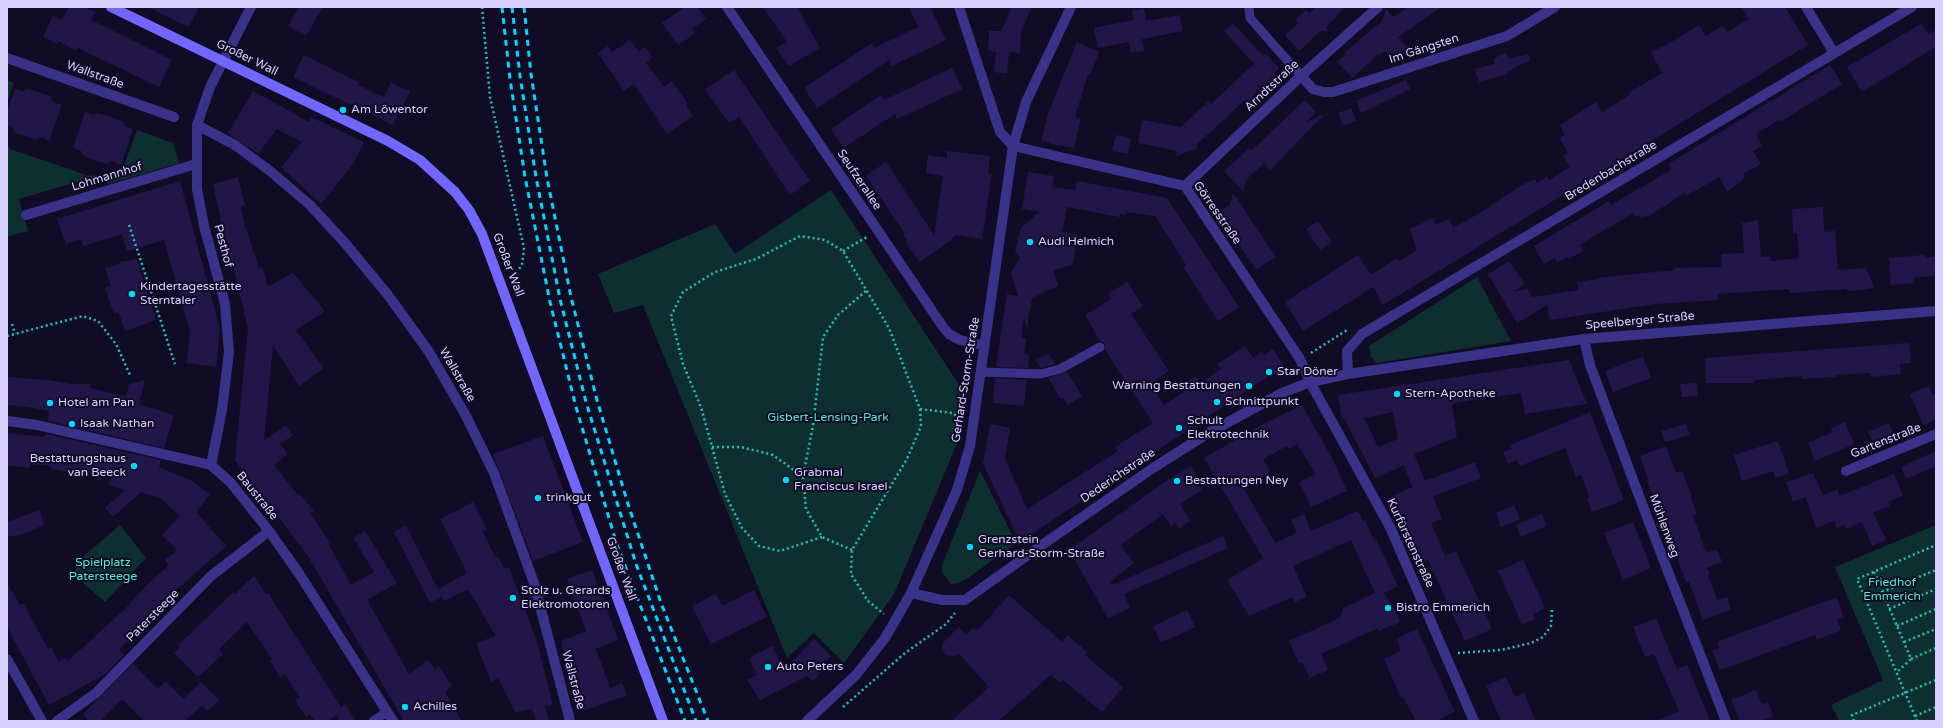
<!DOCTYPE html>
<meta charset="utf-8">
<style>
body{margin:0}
#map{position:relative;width:1943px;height:728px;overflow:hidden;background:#110c25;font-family:"Varela Round",sans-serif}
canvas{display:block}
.frame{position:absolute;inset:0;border:8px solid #d7d0ff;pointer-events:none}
</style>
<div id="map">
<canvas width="1943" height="728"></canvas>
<div class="frame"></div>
</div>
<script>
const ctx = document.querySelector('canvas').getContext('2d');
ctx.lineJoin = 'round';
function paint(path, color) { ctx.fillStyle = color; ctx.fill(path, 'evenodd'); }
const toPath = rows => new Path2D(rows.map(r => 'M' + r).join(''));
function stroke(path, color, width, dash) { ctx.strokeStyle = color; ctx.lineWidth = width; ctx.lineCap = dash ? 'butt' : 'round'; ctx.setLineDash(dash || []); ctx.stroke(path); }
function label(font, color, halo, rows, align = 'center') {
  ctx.font = font + ' "Varela Round",sans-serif'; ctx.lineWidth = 4; ctx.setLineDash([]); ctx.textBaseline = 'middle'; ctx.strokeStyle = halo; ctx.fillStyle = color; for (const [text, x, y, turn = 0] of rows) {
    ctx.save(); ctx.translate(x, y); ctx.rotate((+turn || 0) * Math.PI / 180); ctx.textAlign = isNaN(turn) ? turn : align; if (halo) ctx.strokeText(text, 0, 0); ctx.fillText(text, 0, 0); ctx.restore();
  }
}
paint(toPath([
 [7,80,14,83,7,103],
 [137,130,173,143,179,163,108,184,104,174,19,199,28,231,7,237,7,144,10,149,89,176,122,171],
 [831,190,967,397,958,441,894,594,844,663,814,633,787,658,643,305,614,313,598,274,715,224,735,254],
 [1477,277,1511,341,1377,363,1371,357,1369,346],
 [980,471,1016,543,968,578,958,583,951,584,942,572,942,565],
 [120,525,146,558,105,602,73,574,85,555],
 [1936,525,1936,721,1839,721,1831,705,1883,680,1835,567]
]), '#0e2f2f');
paint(toPath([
 [69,7,84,7,95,12,91,20,172,60,159,87,78,48,76,51,58,41,57,44,43,37,53,16,62,20],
 [147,7,199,7,189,27],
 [299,7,323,7,306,36,288,26],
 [685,7,697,7,706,19,692,29,694,33,693,35,678,45,662,23],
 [763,7,797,7,820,48,789,66,776,48,787,42],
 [909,7,930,7,946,40,892,66,889,60,817,108,804,88,872,43,874,48,918,27],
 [1012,7,1032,7,1021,31,1020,53,1009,52,1007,74,994,72,996,52,988,51,989,31,1001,31],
 [1316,7,1345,7,1327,26,1327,31,1320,31,1299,51,1285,35,1299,23,1296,19,1306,10,1309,13],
 [1408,7,1442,7,1398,37,1409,49,1395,62,1385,51,1379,56,1378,54,1353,78,1337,62,1345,55,1344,53,1382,21,1386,9,1393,17],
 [1741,7,1785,7,1808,45,1383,305,1373,287,1303,331,1285,302,1358,255,1371,275,1397,258,1399,261,1417,250,1410,229,1433,218,1436,224,1449,219,1453,228,1478,214,1520,186,1535,179,1537,183,1547,176,1549,180,1570,167,1563,156,1568,153,1559,138,1565,135,1560,125,1596,102,1602,112,1629,95,1630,92,1662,73,1651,52,1670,43,1699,25,1706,36,1723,26,1727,32,1749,19],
 [1144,9,1146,21,1180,15,1183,31,1142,39,1144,51,1131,53,1129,42,1098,48,1094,28,1133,20,1132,11],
 [1233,23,1263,56,1265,53,1279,68,1274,74,1275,75,1263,87,1261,85,1252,98,1243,102,1196,145,1198,148,1176,156,1177,151,1138,143,1142,120,1181,127,1209,101,1211,104,1254,64,1224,31],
 [1921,24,1928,34,1936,30,1936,47,1862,92,1847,67],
 [630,40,639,52,645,47,653,58,646,63,664,87,672,81,688,104,686,106,693,116,667,134,634,84,624,91,598,53,608,46,612,52],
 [1077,42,1099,52,1090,75,1088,74,1075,117,1081,118,1074,148,1051,144,1051,143,1041,140,1049,111],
 [1506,52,1509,59,1528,54,1530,60,1507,72,1508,74,1479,82,1475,69,1495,64,1493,59],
 [304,55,359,82,358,85,384,97,391,82,410,92,393,125,293,77],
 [1830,65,1842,84,1780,122,1779,120,1756,134,1762,146,1753,151,1761,164,1743,174,1745,178,1741,181,1741,182,1727,191,1719,177,1686,196,1684,193,1648,217,1647,215,1642,218,1640,215,1636,217,1633,213,1580,245,1583,251,1569,259,1567,257,1557,263,1555,258,1544,264,1534,246,1609,201,1611,205,1671,170,1668,164],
 [952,68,962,89,897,119,895,114,844,148,831,129,881,95,884,100],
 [734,70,810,181,790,195,739,117,729,123,705,89],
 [1406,80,1410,89,1361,113,1356,101],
 [15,89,23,91,29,89,50,96,53,102,62,105,49,141,42,137,35,140,14,132,12,127,7,125,7,111],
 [253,91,309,122,311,117,364,142,353,164,321,204,281,167,302,142,277,129,258,154,228,133],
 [1305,100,1316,112,1306,122,1323,115,1323,116,1270,170,1264,163,1251,175,1246,180,1243,191,1224,171,1250,148,1252,150],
 [1351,108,1356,121,1343,126,1338,113],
 [85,112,93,115,98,113,122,121,125,126,133,129,121,165,112,161,107,164,84,156,81,151,73,147],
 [1116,135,1131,138,1128,154,1112,151],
 [947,151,990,156,988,173,992,173,982,239,955,235,950,241,920,262,905,241,907,240,903,235,905,234,866,176,886,162,934,235,943,176,926,173,928,155,947,158],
 [1028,172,1054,176,1052,187,1075,190,1077,181,1167,198,1239,307,1218,321,1183,267,1186,265,1155,216,1127,212,1126,215,1120,214,1120,217,1067,207,1062,232,1078,235,1073,264,1053,271,1058,286,1032,298,1027,328,1024,318,1021,338,1026,338,1024,354,1029,355,1028,368,996,367,1007,294,1018,296,1011,272,1020,258,1015,252,1020,229,1039,212,1022,209],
 [238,177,245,206,241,206,244,222,259,268,262,267,268,286,293,273,325,311,296,330,324,368,299,386,273,345,264,441,286,425,293,435,280,444,288,454,274,465,298,495,299,493,314,511,310,513,330,542,328,543,351,585,374,572,353,538,365,531,397,583,368,599,370,605,409,674,428,660,435,669,439,666,452,686,445,692,462,721,404,721,308,556,235,460,248,328,236,277,222,231,223,230,213,184],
 [180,181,220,329,216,367,187,363,190,332,164,240,127,251,122,234,83,246,81,239,66,244,57,219],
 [1233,193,1276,257,1256,270,1218,213,1230,204],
 [1823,207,1824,232,1835,231,1838,270,1866,268,1874,287,1871,288,1871,289,1847,291,1847,289,1790,293,1789,289,1717,294,1717,300,1655,304,1550,320,1547,305,1517,323,1488,274,1509,261,1525,284,1512,292,1528,289,1532,297,1579,290,1577,282,1597,279,1597,278,1674,270,1674,268,1722,267,1721,254,1744,253,1742,223,1758,220,1761,257,1770,256,1771,261,1799,258,1797,233,1793,233,1792,209],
 [1318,221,1332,242,1320,250,1306,229],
 [1924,255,1926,258,1936,256,1936,276,1913,278,1914,283,1891,285,1889,258],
 [137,259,156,320,125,331,119,313,114,314,105,288,111,286,105,268,120,264,119,262],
 [1127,282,1143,306,1131,314,1169,371,1150,384,1164,405,1184,392,1180,386,1196,376,1201,383,1221,369,1217,364,1245,346,1253,358,1262,352,1264,356,1273,349,1284,366,1020,542,983,464,990,424,1010,428,1005,459,1027,509,1118,451,1115,447,1153,423,1105,350,1105,344,1100,341,1085,315,1111,299,1108,294],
 [1909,343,1911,363,1900,364,1901,374,1871,377,1871,373,1835,375,1835,377,1801,379,1801,376,1754,380,1754,383,1706,383,1705,358],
 [1049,354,1055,364,1041,368,1036,360],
 [1643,356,1651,378,1613,392,1605,371],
 [1569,360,1587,404,1525,414,1521,393,1455,403,1455,404,1452,405,1457,437,1414,454,1425,481,1475,462,1481,478,1433,496,1442,519,1431,523,1445,556,1456,551,1492,629,1465,641,1428,560,1419,564,1386,499,1412,487,1404,465,1375,478,1344,418,1342,419,1338,395],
 [1393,412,1398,439,1378,447,1364,418],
 [1067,372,1082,396,1068,405,1063,398,1061,399,1048,378],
 [7,377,48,380,71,384,90,384,90,388,126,397,129,384,145,380,139,404,174,415,164,448,48,421,49,411,29,407,7,405],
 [995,378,1027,380,1024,406,993,403],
 [1697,383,1698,396,1682,397,1680,384],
 [1929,386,1932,394,1936,395,1936,420,1923,425,1910,394],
 [1302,405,1333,460,1347,491,1311,507,1299,482,1316,474,1297,444,1289,449,1287,446,1263,459,1270,472,1243,487,1275,543,1297,533,1291,520,1304,514,1311,531,1358,511,1363,521,1365,520,1374,540,1376,539,1398,586,1383,593,1392,604,1400,622,1379,631,1378,628,1321,654,1328,670,1310,678,1302,662,1299,664,1289,641,1340,618,1343,608,1375,593,1351,540,1293,566,1307,597,1295,602,1293,597,1249,616,1227,580,1263,558,1204,458,1265,423],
 [1590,412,1624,500,1592,512,1587,499,1590,498,1581,475,1576,477,1565,448,1520,466,1517,460,1508,464,1503,452,1512,448,1510,445],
 [1845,422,1854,444,1815,461,1808,443,1832,432,1831,428],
 [1889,423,1894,435,1874,444,1868,432],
 [1686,424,1690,435,1665,442,1661,431],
 [7,433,45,437,46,434,161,460,159,467,192,481,210,494,196,512,226,546,174,592,119,650,124,655,106,674,49,705,7,627,7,583,20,605,23,603,48,649,51,647,59,662,63,658,69,660,125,609,147,585,169,565,165,560,177,550,162,535,180,516,160,498,141,492,113,517,105,508,125,490,108,484,110,478,75,468,75,473,52,469,50,466,30,464,30,468,7,465],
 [543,436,583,542,533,561,493,454],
 [1778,441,1789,474,1775,478,1773,471,1742,481,1734,455],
 [1666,446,1676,473,1682,471,1692,496,1690,497,1697,513,1693,515,1706,553,1717,549,1722,562,1707,568,1710,574,1708,575,1717,600,1727,597,1731,609,1703,620,1689,582,1686,583,1663,516,1659,512,1647,481,1649,481,1640,456],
 [1936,451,1936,466,1906,479,1901,467],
 [1191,466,1202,490,1180,504,1190,520,1179,529,1175,522,1171,526,1163,514,1121,545,1134,563,1110,582,1112,585,1223,536,1228,548,1124,594,1130,608,1108,618,1069,550,1166,481],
 [1813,473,1823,495,1838,489,1840,496,1894,474,1903,496,1888,502,1890,506,1873,513,1886,540,1872,546,1862,522,1846,529,1844,525,1837,528,1834,521,1816,528,1806,497,1793,502,1786,482],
 [473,502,487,529,482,531,496,558,498,557,505,569,509,567,537,642,553,705,545,706,549,721,536,721,532,709,515,712,498,678,491,682,476,643,496,636,468,589,444,601,442,596,430,603,394,532,406,526,438,589,467,573,440,519],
 [1514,505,1520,519,1501,527,1496,513],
 [40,510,44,525,20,535,7,537,7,522],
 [1542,514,1547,526,1521,537,1516,525],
 [1633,522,1651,568,1623,580,1604,533],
 [1523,560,1545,608,1533,614,1535,619,1522,624,1498,571],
 [592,570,618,640,596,649,610,688,622,683,627,695,584,711,576,691,574,692,561,641,586,631,567,579],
 [254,576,266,594,268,593,341,707,345,704,356,721,340,721,337,715,328,721,315,721,310,714,306,717,295,700,300,698,285,674,280,677,270,661,272,659,247,622,219,649,223,654,198,677,174,653,180,647,178,645,187,637,233,592,235,594],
 [754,590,767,617,711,644,692,606,716,594,722,606],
 [1009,595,1062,642,1068,635,1087,652,1085,655,1123,687,1102,712,1063,680,1060,683,1051,675,998,721,951,721,989,687,959,654,953,656,946,655,942,649,943,643,959,627,966,635,974,628,977,631],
 [1837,597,1844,618,1837,620,1841,630,1817,640,1815,635,1720,670,1712,650,1719,648,1717,642],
 [1187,610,1195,627,1161,643,1153,626],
 [1656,618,1677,669,1687,665,1710,721,1655,721,1679,711,1654,654,1645,657,1633,627],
 [1417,629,1455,712,1436,721,1416,721,1403,697,1401,698,1384,659,1401,651,1396,639],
 [814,639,831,656,822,665,825,668,813,681,807,676,760,700,747,680,757,675,749,658,772,646,784,670],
 [133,664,158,689,166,681,183,699,201,682,219,700,208,711,202,705,185,721,144,721,122,699,101,721,89,721,83,714],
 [1506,677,1515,697,1524,693,1536,721,1501,721,1486,686],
 [1756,690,1762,704,1768,702,1773,716,1760,721,1740,721,1731,700]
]), '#221648');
stroke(toPath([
 [482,7,490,97,524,248,522,265,511,280],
 [129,225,175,364],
 [843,251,867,237],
 [12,324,15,334],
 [7,336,83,316,98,321,116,344,130,375],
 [1311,353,1347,330],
 [920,409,952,413,962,419],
 [712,447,741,447,773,455,802,476],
 [822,537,780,551,759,546,742,528,725,494,701,407,683,364,671,316,683,292,715,272,756,259,800,236,825,240,843,251,889,328,920,409,921,426,907,459,852,550,851,574,868,601,884,614],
 [852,550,822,537,806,509,803,476,813,426,823,337,838,315,867,290],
 [1874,572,1911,659,1896,673],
 [1882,592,1936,570],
 [1889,609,1936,589],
 [1897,626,1936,609],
 [1904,642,1936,629],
 [1458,653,1501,650,1531,643,1543,637,1551,626,1552,610],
 [1911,659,1936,648],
 [843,707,905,653,946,624,955,613],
 [1915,716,1936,707],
 [1854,721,1852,715,1936,680],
 [1917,721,1857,579,1936,545]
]), '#23c0be', 2.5, [2, 3]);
stroke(toPath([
 [1249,7,1250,18,1301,76],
 [981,372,1041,374,1060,369,1100,347],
 [373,721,387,712]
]), '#393288', 9);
stroke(toPath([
 [727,7,943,327,949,334,960,340,985,346],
 [959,7,1000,132,1013,146,1185,186,1300,359,1310,382,1390,527,1474,721],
 [1806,7,1834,53],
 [7,58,174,117],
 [1301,76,1313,89,1324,92,1333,92,1507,36,1555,7],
 [197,125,235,145,270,171,310,205,345,243,388,295,429,352,466,416,494,473,534,583,570,721],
 [1185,186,1301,76,1378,7],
 [26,215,196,164],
 [1584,339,1590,365,1650,525,1726,721],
 [1348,374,1347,351,1362,334,1912,7],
 [7,421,37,425,211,465,231,483,269,531,300,575,393,721],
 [211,465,222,410,229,352,225,304,204,226,197,189,197,125,210,87,251,7],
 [1846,471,1936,434],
 [911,593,942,600,965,600,1049,540,1153,468,1210,432,1282,393,1310,382,1348,374,1584,339,1936,311],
 [7,659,42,721],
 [57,721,96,693,211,576,269,531],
 [807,721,856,675,885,638,911,593,957,490,970,446,973,425,1013,146,1026,102,1071,7]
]), '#393288', 10);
stroke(toPath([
 [111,7,388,141,420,160,455,192,469,210,482,234,663,721]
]), '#7167ff', 10);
stroke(toPath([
 [502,7,510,79,525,177,550,302,576,407,617,545,685,721],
 [512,7,520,76,536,177,560,299,586,402,636,564,696,721],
 [524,7,531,74,547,178,571,297,597,400,627,501,661,603,708,721]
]), '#00d7fb', 3, [6, 5]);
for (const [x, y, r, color] of [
 [343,110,4,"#00d7fb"],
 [1030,242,4,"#00d7fb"],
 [132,294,4,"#00d7fb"],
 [1269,372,4,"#00d7fb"],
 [1249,386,4,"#00d7fb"],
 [1397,394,4,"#00d7fb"],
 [1217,402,4,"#00d7fb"],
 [50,403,4,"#00d7fb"],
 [72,424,4,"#00d7fb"],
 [1179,428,4,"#00d7fb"],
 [134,466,4,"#00d7fb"],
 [786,480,4,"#00d7fb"],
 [1177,481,4,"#00d7fb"],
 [538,498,4,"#00d7fb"],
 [970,547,4,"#00d7fb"],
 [513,598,4,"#00d7fb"],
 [1388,608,4,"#00d7fb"],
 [768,667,4,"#00d7fb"],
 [405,707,4,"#00d7fb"]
]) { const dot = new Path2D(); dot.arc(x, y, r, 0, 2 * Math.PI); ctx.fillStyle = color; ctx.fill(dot); stroke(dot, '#110c25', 1.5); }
label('12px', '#d7d0ff', '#110c25', [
 ["Im Gängsten",1424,49,-18],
 ["Großer Wall",247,58,26],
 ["Wallstraße",95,75,20],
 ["Arndtstraße",1272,86,-43],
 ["Bredenbachstraße",1611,171,-31],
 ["Lohmannhof",107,177,-17],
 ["Seufzerallee",859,180,56],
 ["Görresstraße",1217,213,55],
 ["Pesthof",223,246,75],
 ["Großer Wall",508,265,69],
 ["Speelberger Straße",1640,321,-5],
 ["Wallstraße",457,375,60],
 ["Gerhard-Storm-Straße",966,380,-81],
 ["Gartenstraße",1886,441,-22],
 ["Dederichstraße",1118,476,-34],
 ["Baustraße",257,496,51],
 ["Mühlenweg",1664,526,70],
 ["Kurfürstenstraße",1410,543,65],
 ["Großer Wall",621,569,70],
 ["Patersteege",153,616,-45],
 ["Wallstraße",573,680,75]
]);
label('12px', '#d7d0ff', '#110c25', [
 ["Am Löwentor",351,110],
 ["Audi Helmich",1038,242],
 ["Kindertagesstätte",140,287],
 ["Sterntaler",140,301],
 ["Star Döner",1277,372],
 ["Warning Bestattungen",1241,386,"right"],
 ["Stern-Apotheke",1405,394],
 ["Schnittpunkt",1225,402],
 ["Hotel am Pan",58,403],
 ["Schult",1187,421],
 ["Elektrotechnik",1187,435],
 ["Isaak Nathan",80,424],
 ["Bestattungshaus",126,459,"right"],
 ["van Beeck",126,473,"right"],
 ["Grabmal",794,473],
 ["Franciscus Israel",794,487],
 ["Bestattungen Ney",1185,481],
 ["trinkgut",546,498],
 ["Grenzstein",978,540],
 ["Gerhard-Storm-Straße",978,554],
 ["Stolz u. Gerards",521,591],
 ["Elektromotoren",521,605],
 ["Bistro Emmerich",1396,608],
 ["Auto Peters",776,667],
 ["Achilles",413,707]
], 'left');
label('12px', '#50ebcb', '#110c25', [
 ["Gisbert-Lensing-Park",828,418],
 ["Spielplatz",103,563],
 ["Patersteege",103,577],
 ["Friedhof",1892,583],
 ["Emmerich",1892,597]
]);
</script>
